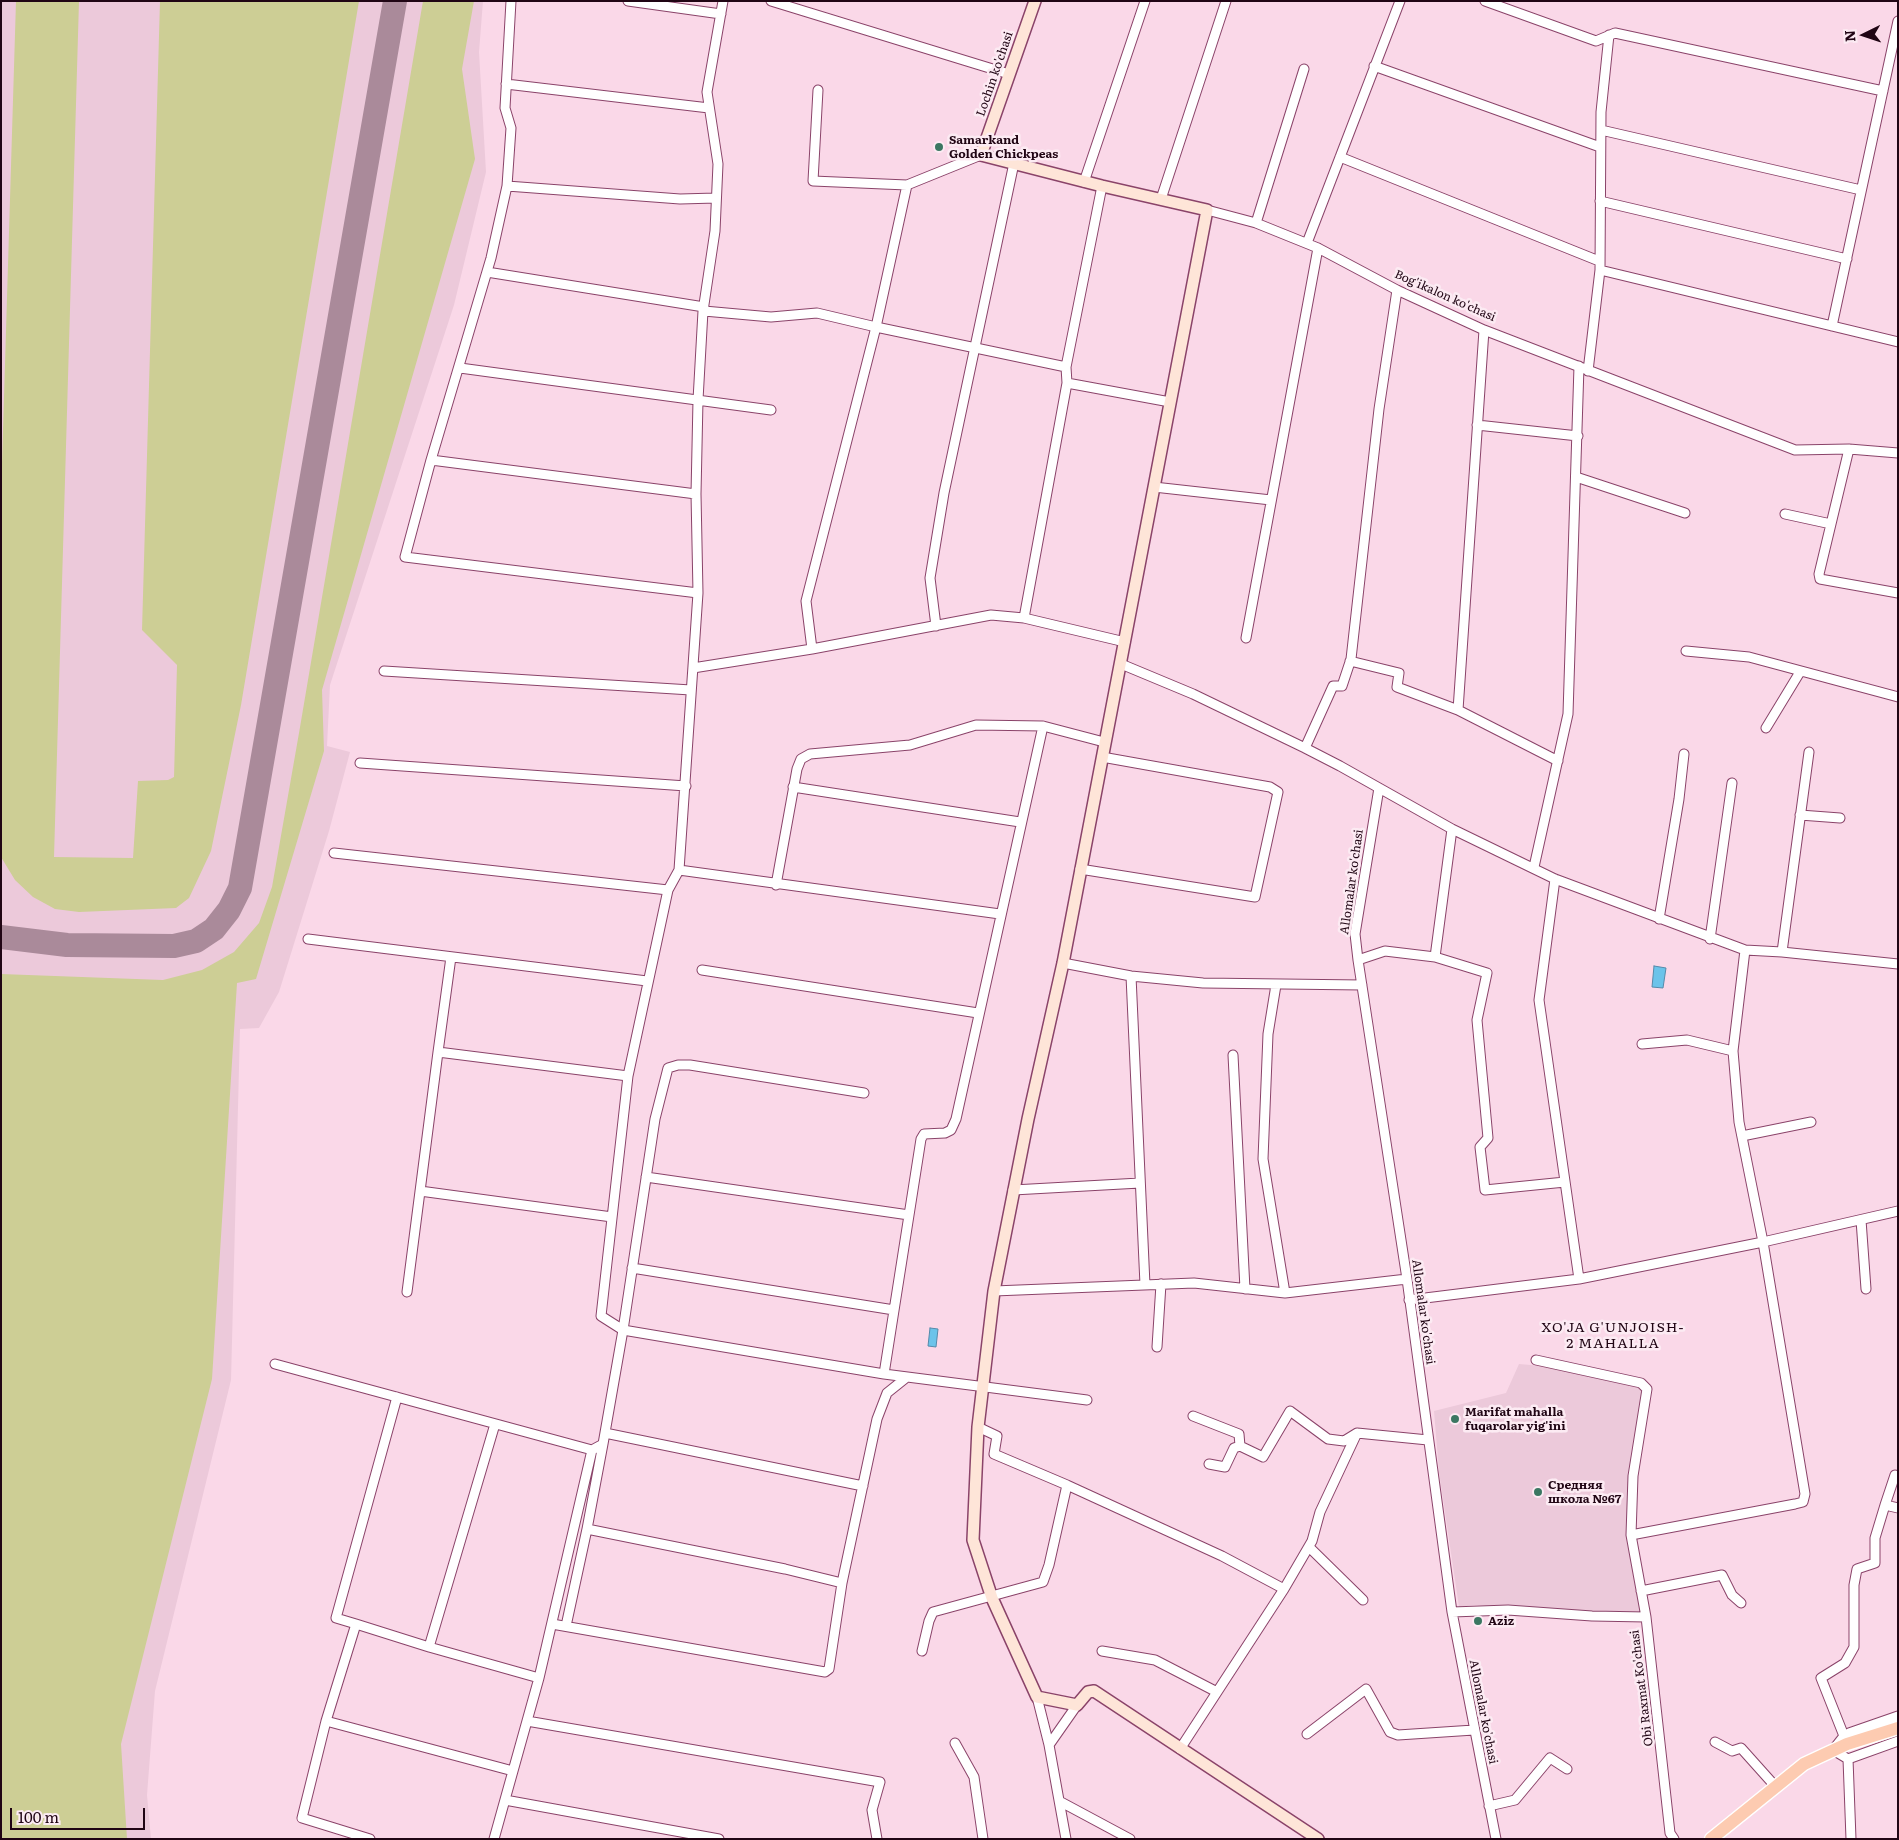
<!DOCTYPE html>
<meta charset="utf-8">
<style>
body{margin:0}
#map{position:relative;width:1899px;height:1840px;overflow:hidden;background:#fad8e8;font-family:Literata,serif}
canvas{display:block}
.frame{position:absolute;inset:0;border:2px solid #200514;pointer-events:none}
.north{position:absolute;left:1839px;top:10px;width:50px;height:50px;-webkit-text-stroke:4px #fcebf3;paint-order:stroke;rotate:266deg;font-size:14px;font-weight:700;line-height:20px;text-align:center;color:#200514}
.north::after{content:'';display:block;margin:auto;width:18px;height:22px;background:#200514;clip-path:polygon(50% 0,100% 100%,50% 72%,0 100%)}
.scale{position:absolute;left:10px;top:1808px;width:135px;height:22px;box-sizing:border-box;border:2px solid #200514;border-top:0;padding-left:6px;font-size:15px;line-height:18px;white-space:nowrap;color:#200514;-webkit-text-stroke:4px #fcebf3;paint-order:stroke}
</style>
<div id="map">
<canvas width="1899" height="1840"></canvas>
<div class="frame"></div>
<div class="north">N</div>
<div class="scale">100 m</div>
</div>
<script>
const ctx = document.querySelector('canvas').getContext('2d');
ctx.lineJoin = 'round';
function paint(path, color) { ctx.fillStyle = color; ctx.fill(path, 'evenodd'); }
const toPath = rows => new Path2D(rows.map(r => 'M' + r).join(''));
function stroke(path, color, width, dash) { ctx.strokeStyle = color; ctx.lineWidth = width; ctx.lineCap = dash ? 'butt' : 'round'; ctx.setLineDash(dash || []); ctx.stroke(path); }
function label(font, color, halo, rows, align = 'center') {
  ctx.font = font + ' Literata,serif'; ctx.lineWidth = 5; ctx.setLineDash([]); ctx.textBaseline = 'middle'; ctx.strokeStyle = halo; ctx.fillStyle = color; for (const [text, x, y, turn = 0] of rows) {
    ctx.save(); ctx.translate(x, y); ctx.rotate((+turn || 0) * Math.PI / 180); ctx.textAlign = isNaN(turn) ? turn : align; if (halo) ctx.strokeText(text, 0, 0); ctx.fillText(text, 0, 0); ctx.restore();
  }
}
paint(toPath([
 [1,1,483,1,479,52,486,172,454,305,330,685,327,746,350,752,329,831,279,992,259,1028,240,1029,231,1380,155,1691,147,1795,151,1839,1,1839],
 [1519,1364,1542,1366,1644,1389,1638,1414,1631,1543,1642,1615,1598,1616,1474,1605,1459,1607,1439,1472,1434,1411,1506,1393]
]), '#ecc9da');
paint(toPath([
 [16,1,79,1,54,857,133,858,138,781,168,780,174,777,177,665,142,630,160,1,359,1,241,705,211,851,189,898,176,908,79,912,55,909,33,897,15,880,1,857,1,496],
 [423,1,474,1,462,69,475,159,322,690,324,751,256,979,237,983,212,1379,121,1744,127,1839,1,1839,1,974,163,980,202,970,234,952,259,923,272,887,299,733]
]), '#cdce95');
const water = toPath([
 [1654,966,1666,968,1663,988,1652,987,1654,966],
 [930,1328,938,1329,936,1347,928,1346,930,1328]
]);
paint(water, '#6bc3ea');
stroke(water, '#548aaa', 1);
stroke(toPath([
 [1,937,67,945,174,946,196,941,214,929,229,910,240,888,395,1]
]), '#aa8a9a', 24);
const street = toPath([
 [511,1,505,108,511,128,507,186,491,258,431,460,405,557,698,593],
 [628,1,721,14],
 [723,1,707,92,718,164,715,231,703,311,698,400,696,494,698,593,679,870,668,890,628,1076,601,1316,623,1330,884,1374,1087,1400],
 [771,1,1009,74],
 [1485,1,1596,41,1615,33,1883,91],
 [1374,66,1600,147],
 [506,84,709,108],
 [818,90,813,181,907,185],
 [1601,130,1861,190],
 [1340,157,1599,261],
 [1084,182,1145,1],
 [507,186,680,199,716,198],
 [1161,199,1226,1],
 [1600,201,1847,259],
 [1207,210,1256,223,1318,248,1397,290,1484,330,1795,450,1849,449,1898,453],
 [1256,223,1304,69],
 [1307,243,1400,1],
 [1600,270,1898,342],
 [487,272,704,307,704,311,771,317,817,313,876,327,907,185,981,155],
 [1832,326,1898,21],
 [1484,330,1458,710,1558,761],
 [1066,367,1102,186],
 [460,368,771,410],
 [1588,371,1600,270,1601,112,1609,35],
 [1477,425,1578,436],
 [1849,449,1819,574,1820,579,1898,593],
 [431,460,696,494],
 [1576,477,1685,513],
 [1154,487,1271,500],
 [1785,514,1831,524],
 [1024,618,1067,383],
 [936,626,930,578,944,493,1014,163],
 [1246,638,1318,248],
 [812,649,991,615,1024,618,1125,642],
 [1686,651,1749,657,1898,697],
 [1350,661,1399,673,1397,687,1458,710],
 [1121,664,1193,694,1305,748,1340,766,1452,829,1555,879,1745,950,1782,952,1898,964],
 [693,668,812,649,806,601,876,327,1066,367,1067,383,1170,402],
 [384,671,691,690],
 [1766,728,1800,672],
 [1305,748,1333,686,1342,686,1351,659,1379,409,1397,290],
 [360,763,686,786],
 [793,787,1020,822],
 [1379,788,1355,934,1358,960,1407,1279,1452,1612,1496,1839],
 [1800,815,1840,818],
 [334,853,668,890],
 [1534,867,1568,714,1579,366],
 [1080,869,1255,897,1278,792,1270,787,1102,757],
 [679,870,1000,914],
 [1555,879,1539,1000,1579,1279],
 [776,885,797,769,801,759,810,754,910,745,976,725,1043,726,1104,742],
 [1659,919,1679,799,1684,754],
 [308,939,647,981],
 [1710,939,1732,783],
 [1782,952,1809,752],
 [1435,957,1452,829],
 [1358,960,1385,951,1435,957,1487,973,1477,1020,1488,1138,1480,1147,1485,1190,1565,1182],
 [1063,963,1131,976,1203,983,1362,985],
 [702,970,978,1013],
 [1131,976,1145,1285],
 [1276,985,1268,1034,1263,1159,1285,1293],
 [1642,1044,1687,1040,1733,1051],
 [438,1052,451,957],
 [1233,1055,1245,1289],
 [1742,1136,1811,1122],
 [646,1177,909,1215],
 [1013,1190,1140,1183],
 [420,1191,612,1217],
 [1861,1220,1866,1289],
 [632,1268,894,1310],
 [994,1291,1194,1283,1285,1293,1407,1279],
 [407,1292,438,1052,628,1076],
 [1409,1300,1579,1279,1763,1242,1898,1211],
 [1157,1347,1161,1284],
 [1536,1360,1641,1383,1647,1389,1633,1476,1631,1535,1646,1617,1670,1833,1674,1839],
 [275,1364,592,1450],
 [884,1374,921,1139,924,1134,945,1133,951,1130,956,1119,1043,726],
 [397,1397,336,1618,356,1624,326,1721,513,1771],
 [1193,1416,1239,1434,1240,1446,1263,1457,1290,1411,1328,1439,1344,1441,1357,1433],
 [978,1427,997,1436,994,1454,1067,1485,1222,1556,1284,1589],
 [605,1433,863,1486],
 [603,1444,587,1529,785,1569,842,1583],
 [1209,1464,1225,1467,1234,1448,1240,1446],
 [1885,1505,1895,1475],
 [1631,1535,1795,1504,1803,1502,1805,1494,1763,1242,1739,1122,1733,1051,1745,950],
 [1309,1547,1363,1600],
 [1641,1591,1722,1575,1732,1595,1741,1603],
 [1452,1612,1508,1610,1592,1616,1646,1617],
 [356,1624,429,1647,495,1424],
 [552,1624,825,1672,829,1669,842,1583,877,1419,887,1393,907,1377],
 [566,1626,587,1529],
 [429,1647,539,1678],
 [922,1651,929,1621,933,1612,1043,1582,1049,1565,1067,1485],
 [1102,1651,1155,1660,1217,1692],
 [1037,1697,1049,1745],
 [1898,1716,1849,1733,1844,1736,1833,1750,1848,1759,1898,1741],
 [326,1721,302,1818,370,1839],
 [527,1721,880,1782,872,1810,877,1839],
 [1307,1734,1366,1689,1390,1732,1398,1735,1474,1730],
 [1844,1736,1821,1678,1845,1663,1854,1647,1854,1585,1857,1569,1875,1563,1875,1538,1885,1505,1898,1508],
 [1715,1742,1732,1751,1741,1748,1775,1786],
 [955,1743,974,1777,983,1839],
 [1180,1749,1284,1589,1312,1541,1320,1512,1357,1433,1428,1440],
 [1848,1759,1851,1839],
 [505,1800,719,1839],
 [1061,1802,1130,1839],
 [1489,1806,1515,1800,1550,1758,1567,1769],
 [494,1839,539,1678,592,1450,603,1444,623,1330,655,1119,668,1068,678,1065,690,1065,864,1093],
 [1066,1839,1049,1745,1077,1705]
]);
const secondary = toPath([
 [1035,1,981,155,1102,186,1207,210,1063,963,1028,1119,994,1291,978,1427,973,1540,992,1598,1037,1697,1077,1705,1088,1692,1094,1691,1318,1839]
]);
const primary = toPath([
 [1711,1839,1804,1764,1847,1744,1898,1728]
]);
stroke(street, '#8a4369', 11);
stroke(secondary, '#8a4369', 14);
stroke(primary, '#fff', 15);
stroke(street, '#fff', 9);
stroke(secondary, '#fee5d8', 11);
stroke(primary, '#fdcbb1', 12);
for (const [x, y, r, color] of [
 [939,147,5,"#3b7762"],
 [1455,1419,5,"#3b7762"],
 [1538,1492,5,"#3b7762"],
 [1478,1621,5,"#3b7762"]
]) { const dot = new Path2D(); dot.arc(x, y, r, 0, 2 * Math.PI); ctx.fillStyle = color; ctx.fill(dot); stroke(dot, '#fcebf3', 2); }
label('12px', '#200514', '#fcebf3', [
 ["Lochin ko'chasi",995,74,-71],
 ["Bog'ikalon ko'chasi",1445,296,24],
 ["Allomalar ko'chasi",1352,882,-82],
 ["Allomalar ko'chasi",1423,1312,82],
 ["Obi Raxmat Ko'chasi",1642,1688,-97],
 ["Allomalar ko'chasi",1483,1712,79]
]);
label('bold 12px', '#200514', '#fcebf3', [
 ["Samarkand",949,140],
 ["Golden Chickpeas",949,154],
 ["Marifat mahalla",1465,1412],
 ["fuqarolar yig'ini",1465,1426],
 ["Средняя",1548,1485],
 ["школа №67",1548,1499],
 ["Aziz",1488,1621]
], 'left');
ctx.letterSpacing = '1px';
label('14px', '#200514', '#fcebf3', [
 ["XO'JA G'UNJOISH-",1613,1328],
 ["2 MAHALLA",1613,1344]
]);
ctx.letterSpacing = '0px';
</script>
